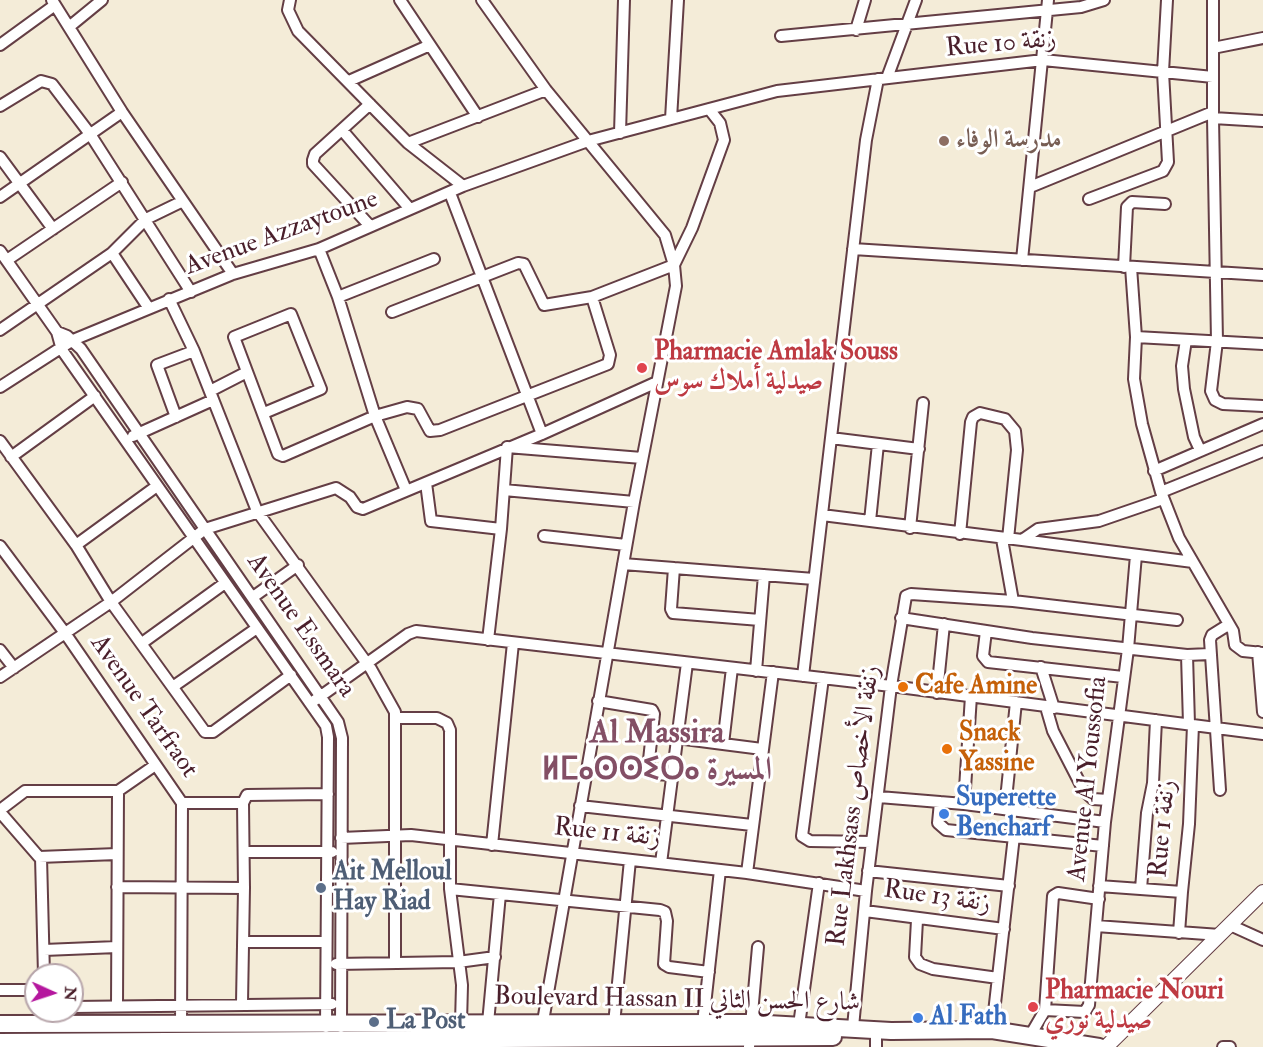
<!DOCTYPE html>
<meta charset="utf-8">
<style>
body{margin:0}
#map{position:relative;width:1263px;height:1047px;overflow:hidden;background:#f4ecd8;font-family:"IM FELL Double Pica",serif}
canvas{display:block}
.north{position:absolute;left:24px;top:963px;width:60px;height:60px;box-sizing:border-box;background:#fff;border:2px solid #b7a5aa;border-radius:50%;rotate:93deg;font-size:16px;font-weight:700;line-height:24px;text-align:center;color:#4a1f2b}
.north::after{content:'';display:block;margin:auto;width:21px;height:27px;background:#b5179e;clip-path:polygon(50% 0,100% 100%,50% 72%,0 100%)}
</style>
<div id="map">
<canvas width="1263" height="1047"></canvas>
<div class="north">N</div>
</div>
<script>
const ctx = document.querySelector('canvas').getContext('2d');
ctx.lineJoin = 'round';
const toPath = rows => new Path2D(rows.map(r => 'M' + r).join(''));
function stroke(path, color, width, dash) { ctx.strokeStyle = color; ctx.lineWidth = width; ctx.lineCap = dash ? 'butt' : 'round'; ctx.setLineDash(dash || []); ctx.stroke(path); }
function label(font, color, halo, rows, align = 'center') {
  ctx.font = font + ' "IM FELL Double Pica",Amiri,"Noto Sans Tifinagh",serif'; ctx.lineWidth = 6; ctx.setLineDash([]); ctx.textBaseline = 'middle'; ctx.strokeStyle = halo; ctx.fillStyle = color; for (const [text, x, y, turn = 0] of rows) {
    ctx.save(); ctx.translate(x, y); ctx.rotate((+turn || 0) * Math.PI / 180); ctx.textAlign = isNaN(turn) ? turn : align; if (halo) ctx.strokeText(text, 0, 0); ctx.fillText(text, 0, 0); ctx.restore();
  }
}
const minor = toPath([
 [52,0,122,112,233,274],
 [290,0,288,10,298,31,408,143,463,186],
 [400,0,478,117],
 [482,0,546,90,665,235,674,265,676,286,634,502,542,1027],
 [69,27,102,0],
 [856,30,865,0],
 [781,36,1081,7,1104,0],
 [0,45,55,5],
 [1213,48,1263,38],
 [1213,77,1213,118],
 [887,78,916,0],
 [349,81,430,45],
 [0,106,41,81,52,84,90,134,191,292],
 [671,119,678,0],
 [1263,121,1213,118,1217,341,1211,391,1215,400,1223,404,1263,406],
 [342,130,410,209],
 [620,133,624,0],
 [408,143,546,90],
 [0,157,53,229],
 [1030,187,1213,112],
 [450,193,542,434],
 [0,197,122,112],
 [1089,199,1163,171,1168,162,1163,72,1167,0],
 [370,226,313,164,313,160,315,154,370,104],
 [319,249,338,297,375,416,406,490],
 [853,249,1263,275],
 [0,251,57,332,62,350,326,726,328,737,326,1027],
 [112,253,148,307],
 [7,260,122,182],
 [1022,260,1048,0],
 [1124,267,1127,207,1132,202,1165,204],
 [1131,267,1136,337,1134,379,1142,424,1161,492,1179,538,1233,631,1235,645,1243,651,1263,653],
 [338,297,434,259],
 [169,299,194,351,257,511,371,669,395,712,395,963],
 [392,312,518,263,524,264,544,305,592,297,674,265,692,228,724,140,720,123,709,109],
 [0,330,112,253,146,219,183,201],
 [57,332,67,336,81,349,338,722,342,738,341,1027],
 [1136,337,1263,344],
 [1186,340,1182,366,1184,389,1194,437,1200,450],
 [0,387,73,340,233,274,319,249,463,186,588,141,777,91,1043,60,1213,77,1213,0],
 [210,391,247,372],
 [264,413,321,389,291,314,234,337,278,454,283,456,375,416,407,407,418,409,430,431,440,430,608,364,610,355,592,297],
 [176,417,157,365,194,351],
 [133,436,213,400],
 [831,438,919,449],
 [0,441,76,545,111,602,205,732,213,732,291,675],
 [11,457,95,396],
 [1154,471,1263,424],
 [426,483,431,521,501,529],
 [504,490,634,502],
 [1161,492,1263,451],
 [822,515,1022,540,1038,529,1099,521,1163,499],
 [870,521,878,444],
 [910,528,923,403],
 [960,534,971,422,973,417,980,413,1005,419,1015,431,1017,450,1008,539],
 [544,536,626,545],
 [1002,539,1013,601],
 [1022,540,1193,562],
 [76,545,157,486],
 [0,546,65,633,182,803,181,1024],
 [623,564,814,579],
 [674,568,671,609,673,613,760,620],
 [253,597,298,565],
 [901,618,1032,638,1187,655,1210,654],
 [986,631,983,656,988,662,1123,677],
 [488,640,501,529,507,447,642,458],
 [142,643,225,583],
 [0,650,14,668],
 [1258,652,1263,712],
 [1187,655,1189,724],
 [1041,667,1054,708],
 [732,668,723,744,762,749],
 [756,671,764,575],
 [803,676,866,140,878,79],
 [0,677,111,602,205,529,336,488,350,497,357,507,363,509,542,434,657,382],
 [823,678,802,836,810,841,872,842],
 [174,686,257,628],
 [937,693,944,624],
 [598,701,652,710,654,714,648,769,653,774,673,775],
 [311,703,408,634,416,631,891,686,1263,734],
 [1046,707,1053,731,1084,791,1093,799,1108,800],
 [396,718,437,718,447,723,450,730,450,889,462,985,461,1023],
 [677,738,723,744],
 [1220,790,1210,640,1212,635,1228,625],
 [879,797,964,804,1105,822],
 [940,802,938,823,946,830,1103,846],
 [182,803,243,803,247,795,328,794],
 [964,804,971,696],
 [580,806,752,825],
 [1005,809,1016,702],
 [0,810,25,791,118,791,154,766],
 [0,812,39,857,117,854],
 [341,838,411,835,747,873,866,891],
 [492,845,513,643],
 [244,852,332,852],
 [41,857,44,975],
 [661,863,687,663],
 [868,871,1009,886],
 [747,873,773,672],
 [1099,886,1182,892,1189,824,1193,725],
 [117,887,244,888],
 [450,889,660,910,665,912,667,921,664,964,669,967,709,972],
 [1141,889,1147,813,1153,783,1156,720],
 [865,911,1004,929],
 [917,920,915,957,920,964,933,969,998,978],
 [1230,925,1263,940],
 [1096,926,1220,935],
 [1179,933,1182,892],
 [243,942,326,942],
 [44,950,117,947],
 [336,964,458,962,495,957],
 [0,990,36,990],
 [242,1003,244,888,243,803],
 [117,1006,118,791],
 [72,1007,332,1004],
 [1045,1010,1085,1012,1089,1005,1105,822,1128,649,1136,555],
 [488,1023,500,894],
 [703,1023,720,870],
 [614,1024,630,860],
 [799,1025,819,883],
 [853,1027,866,891,891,686,906,596,911,594,1013,601,1177,620],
 [992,1030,1014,836],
 [1031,1034,1045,1010,1053,896,1058,893,1099,899],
 [749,1047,758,947],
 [876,1047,876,1036],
 [1223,1047,1230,1047]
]);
const tertiary = toPath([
 [1106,1047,1263,892]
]);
const primary = toPath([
 [0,1024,750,1023,891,1031,992,1030,1099,1047],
 [0,1042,833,1037]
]);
stroke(minor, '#643e45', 14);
stroke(tertiary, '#643e45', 16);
stroke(primary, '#643e45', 20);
stroke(minor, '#fff', 10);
stroke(tertiary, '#fff', 14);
stroke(primary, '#fff', 16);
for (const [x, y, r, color] of [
 [944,141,6,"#8d6e63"],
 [642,368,6,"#e0444e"],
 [903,687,6,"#e8710a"],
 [947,749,6,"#e8710a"],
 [944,814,6,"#3f7fe0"],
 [321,888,6,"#5c6f8a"],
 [1033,1007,6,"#e0444e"],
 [918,1018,6,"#3f7fe0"],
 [374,1022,6,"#5c6f8a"]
]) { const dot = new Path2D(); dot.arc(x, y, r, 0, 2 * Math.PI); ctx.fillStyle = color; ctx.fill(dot); stroke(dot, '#fff', 2); }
label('26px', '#4a1f2b', '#fff', [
 ["Rue 10 زنقة",1001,45,-5],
 ["Avenue Azzaytoune",282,234,-20],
 ["Avenue Essmara",300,626,55],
 ["Avenue Tarfraot",143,707,55],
 ["Avenue Al Youssofia",1089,779,-84],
 ["Rue Lakhsass زنقة الأخصاص",855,806,-83],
 ["Rue 1 زنقة",1164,829,-85],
 ["Rue 11 زنقة",607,834,6],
 ["Rue 13 زنقة",937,898,8],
 ["Boulevard Hassan II شارع الحسن الثاني",677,1001,1]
]);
label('bold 26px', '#785e54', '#fff', [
 ["مدرسة الوفاء",956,141]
], 'left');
label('bold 26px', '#be3a42', '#fff', [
 ["Pharmacie Amlak Souss",654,353],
 ["صيدلية أملاك سوس",654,383],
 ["Pharmacie Nouri",1045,992],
 ["صيدلية نوري",1045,1022]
], 'left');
label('bold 26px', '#c56008', '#fff', [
 ["Cafe Amine",915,687],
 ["Snack",959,734],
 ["Yassine",959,764]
], 'left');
label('bold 26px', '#366cbe', '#fff', [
 ["Superette",956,799],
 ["Bencharf",956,829],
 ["Al Fath",930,1018]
], 'left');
label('bold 26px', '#4e5e75', '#fff', [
 ["Ait Melloul",333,873],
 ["Hay Riad",333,903],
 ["La Post",386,1022]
], 'left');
label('bold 32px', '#834f65', '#fff', [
 ["Al Massira",657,735],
 ["ⵍⵎⴰⵙⵙⵉⵔⴰ المسيرة",657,772]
]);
</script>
